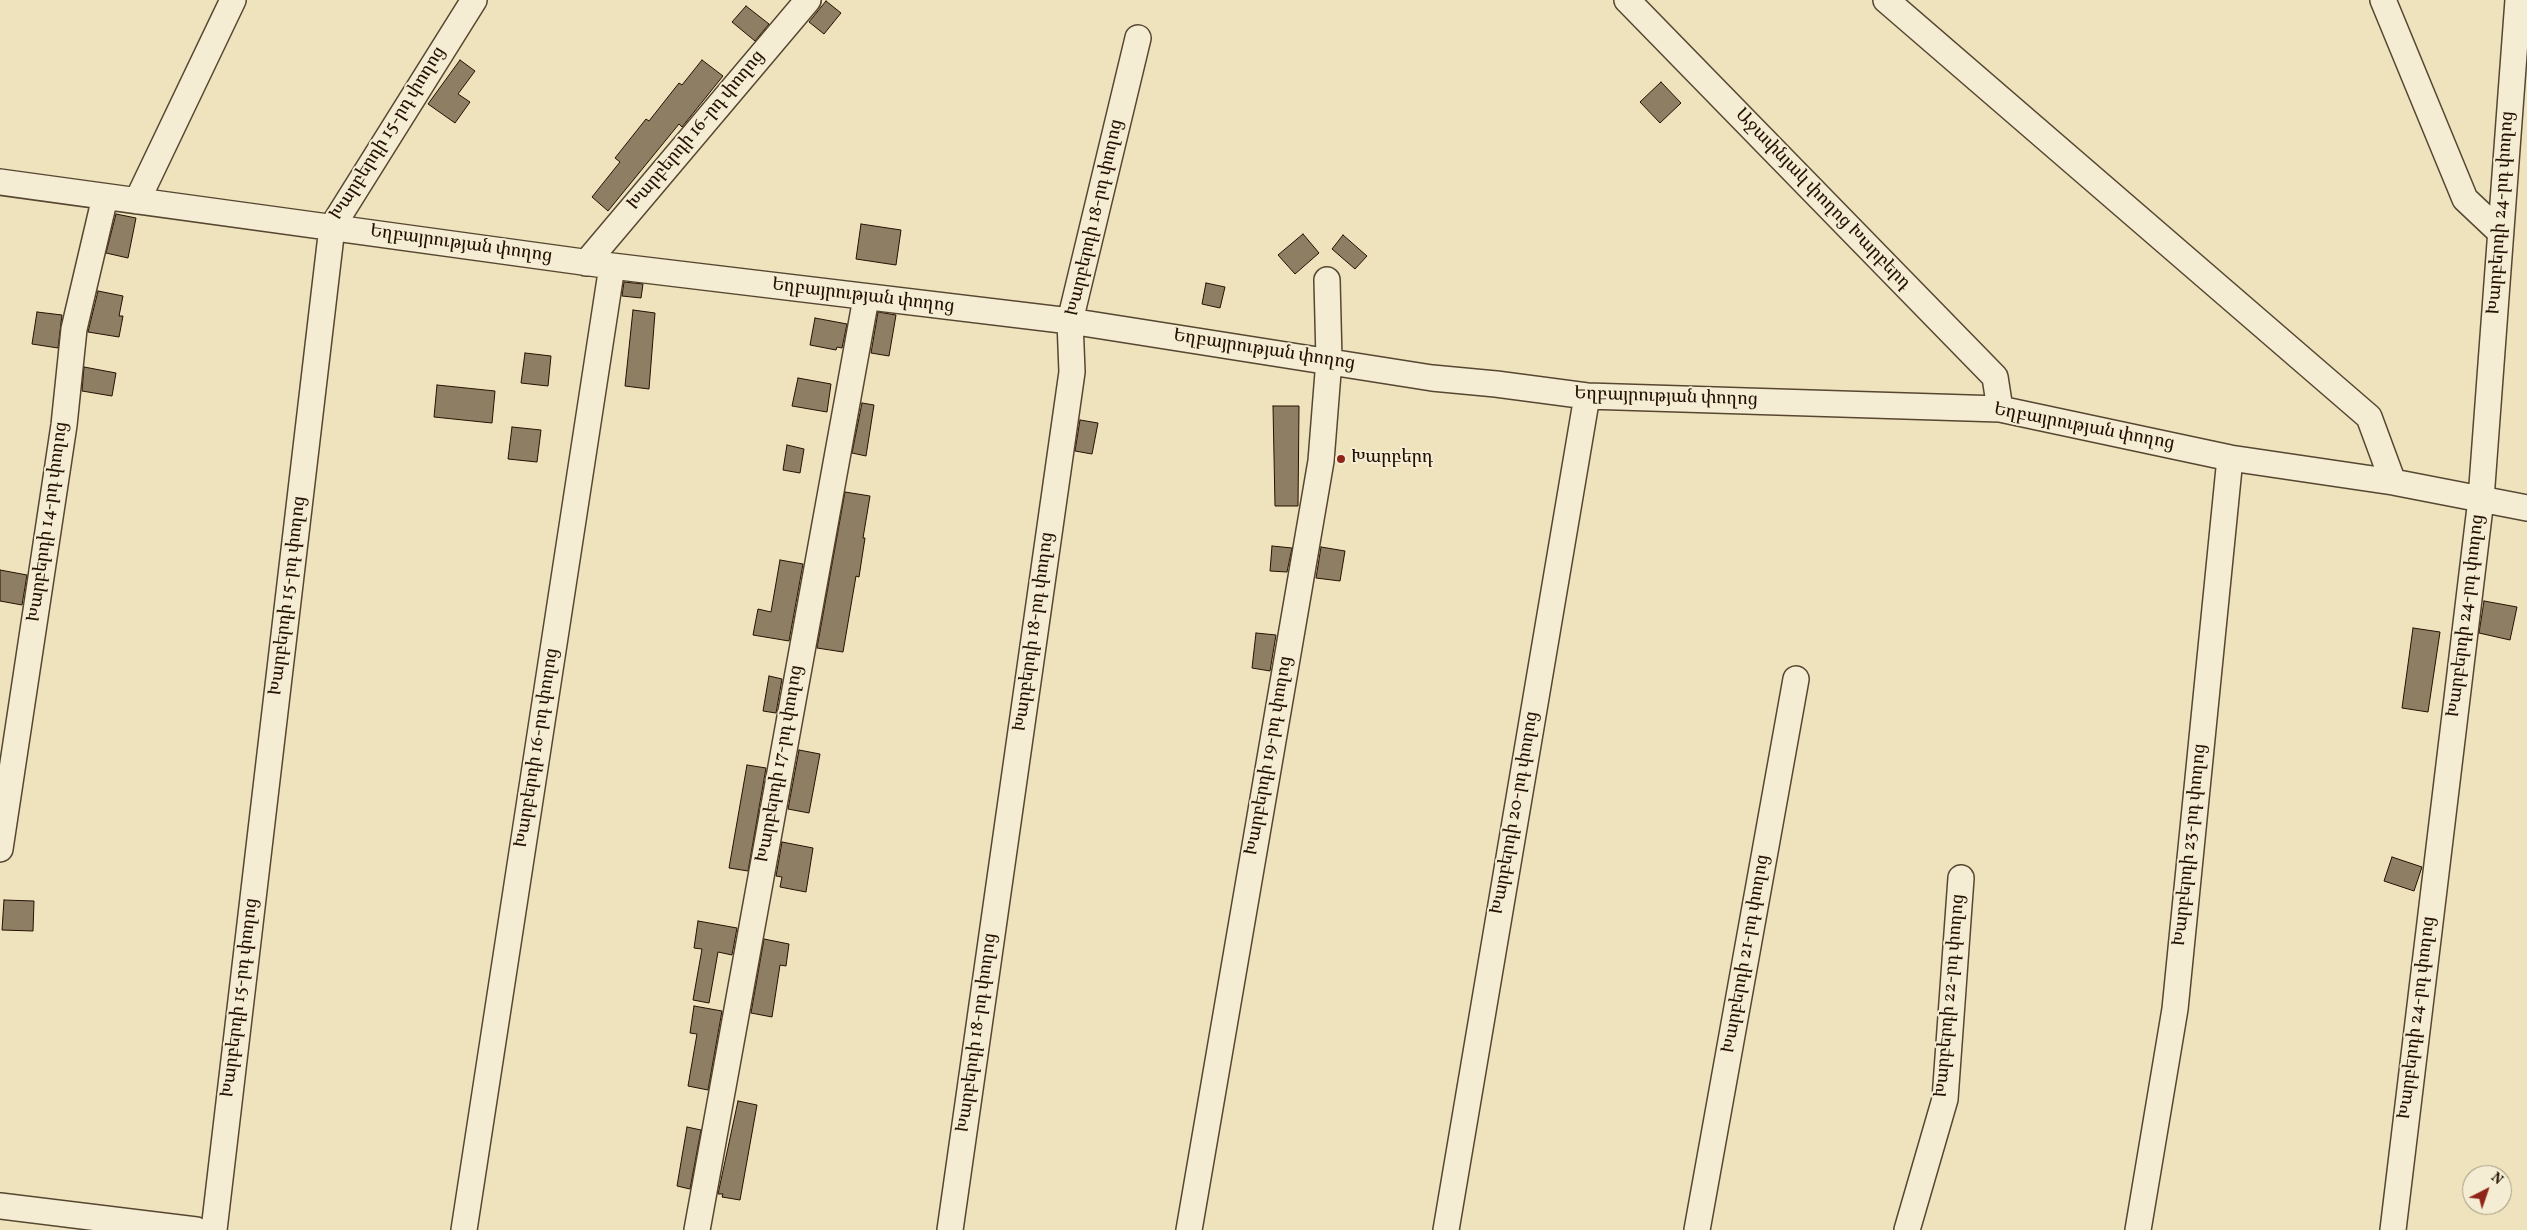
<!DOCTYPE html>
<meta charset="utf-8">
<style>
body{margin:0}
#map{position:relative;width:2527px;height:1230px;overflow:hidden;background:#eee3bc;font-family:Vollkorn,serif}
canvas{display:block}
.north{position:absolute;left:2462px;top:1165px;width:50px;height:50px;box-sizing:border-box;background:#f4edd3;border:1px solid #a19580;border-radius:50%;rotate:41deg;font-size:14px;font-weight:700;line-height:20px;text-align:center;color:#251103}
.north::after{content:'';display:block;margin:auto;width:18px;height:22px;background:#8f2418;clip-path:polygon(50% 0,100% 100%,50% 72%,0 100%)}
</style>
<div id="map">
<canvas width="2527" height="1230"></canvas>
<div class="north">N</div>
</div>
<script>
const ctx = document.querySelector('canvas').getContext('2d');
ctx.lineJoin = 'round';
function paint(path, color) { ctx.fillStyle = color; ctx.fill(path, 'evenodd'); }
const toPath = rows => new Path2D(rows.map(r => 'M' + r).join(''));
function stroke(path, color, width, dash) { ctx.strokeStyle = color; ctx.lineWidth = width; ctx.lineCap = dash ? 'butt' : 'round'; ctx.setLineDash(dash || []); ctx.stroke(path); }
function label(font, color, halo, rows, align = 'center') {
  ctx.font = font + ' Vollkorn,"Noto Serif Armenian",serif'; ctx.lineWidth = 4; ctx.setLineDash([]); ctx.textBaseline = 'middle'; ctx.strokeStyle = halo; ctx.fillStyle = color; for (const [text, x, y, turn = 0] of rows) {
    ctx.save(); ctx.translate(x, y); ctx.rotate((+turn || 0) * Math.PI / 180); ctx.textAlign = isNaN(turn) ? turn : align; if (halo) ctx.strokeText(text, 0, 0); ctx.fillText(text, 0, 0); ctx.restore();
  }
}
const building = toPath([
 [826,1,841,13,824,34,809,22,826,1],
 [746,6,769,24,755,41,732,22,746,6],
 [460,60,475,71,458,94,470,102,455,123,428,104,460,60],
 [702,60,723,76,682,127,679,124,608,211,592,197,620,162,615,158,646,119,649,121,679,83,682,85,702,60],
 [1661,82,1681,103,1660,123,1640,102,1661,82],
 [116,214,136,218,128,258,106,253,116,214],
 [861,224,901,230,896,265,856,259,861,224],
 [1303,234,1319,253,1295,274,1278,255,1303,234],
 [1343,235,1367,256,1355,269,1332,249,1343,235],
 [624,282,643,284,641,298,622,296,624,282],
 [1206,283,1225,287,1220,308,1202,304,1206,283],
 [98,291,123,296,119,316,123,316,119,337,88,332,98,291],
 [633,310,655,313,649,389,625,386,633,310],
 [37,312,62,315,58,348,32,344,37,312],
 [878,312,896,315,889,356,871,353,878,312],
 [815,318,847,324,842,348,837,347,836,350,810,345,815,318],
 [525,353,551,356,548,386,521,383,525,353],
 [84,367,116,373,112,396,82,391,84,367],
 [798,378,831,384,827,412,792,406,798,378],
 [437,385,495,391,492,423,434,417,437,385],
 [862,403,874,405,866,456,852,453,862,403],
 [1273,406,1299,406,1298,506,1275,506,1273,406],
 [1080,420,1098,423,1092,454,1075,451,1080,420],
 [512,427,541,430,537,462,508,459,512,427],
 [787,445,804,449,800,473,783,470,787,445],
 [845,492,870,496,863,538,865,538,859,577,856,576,843,652,817,648,845,492],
 [1272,546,1292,548,1287,572,1270,571,1272,546],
 [1321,547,1345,551,1340,581,1316,578,1321,547],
 [780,560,803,564,789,641,753,635,758,609,771,612,780,560],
 [0,570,27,575,22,605,0,601,0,570],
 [2484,601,2517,607,2510,640,2479,633,2484,601],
 [2413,628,2440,632,2428,712,2402,708,2413,628],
 [1256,633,1276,635,1270,671,1252,668,1256,633],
 [769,676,782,679,776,713,763,711,769,676],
 [799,750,820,754,809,813,788,809,799,750],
 [747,765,766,768,748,871,729,868,747,765],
 [782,842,813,848,806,892,780,887,782,877,776,876,782,842],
 [2392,857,2422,867,2414,891,2384,881,2392,857],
 [4,900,34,901,33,931,2,930,4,900],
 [698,921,737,928,732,955,718,952,709,1003,693,1000,702,949,694,948,698,921],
 [764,939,789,944,786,966,780,965,772,1017,751,1013,764,939],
 [694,1006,722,1011,708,1090,688,1086,697,1034,690,1033,694,1006],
 [738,1101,757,1105,740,1200,722,1197,723,1194,718,1194,738,1101],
 [687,1127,701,1130,690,1189,677,1186,687,1127]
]);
paint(building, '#8e7e63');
stroke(building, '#251103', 1);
const minor = toPath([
 [1627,0,1995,377,2000,409],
 [1886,0,2369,417,2393,482],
 [2383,0,2465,199,2500,232],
 [0,182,612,266,1070,321,1432,378,1496,384,1587,396,2000,409,2230,458,2393,482,2527,508],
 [137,201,233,0],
 [586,263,808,0],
 [0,849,64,425,74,329,105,197],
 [0,1206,196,1230],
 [214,1230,332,227,474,0],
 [464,1230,612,266],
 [697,1230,866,298],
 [950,1230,1072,372,1070,321,1138,38],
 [1189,1230,1321,461,1329,360,1327,280],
 [1446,1230,1587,396],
 [1697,1230,1796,679],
 [1907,1230,1945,1099,1961,878],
 [2138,1230,2175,1009,2230,458],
 [2393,1230,2481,499,2518,0]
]);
stroke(minor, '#574631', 28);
stroke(minor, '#f4edd3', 25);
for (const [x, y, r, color] of [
 [1341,459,5,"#8f2418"]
]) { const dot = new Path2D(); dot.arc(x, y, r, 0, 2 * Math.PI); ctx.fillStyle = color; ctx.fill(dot); stroke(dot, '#f4edd3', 2); }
label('18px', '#251103', '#f4edd3', [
 ["Խարբերդի 16-րդ փողոց",697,131,-50],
 ["Խարբերդի 15-րդ փողոց",389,134,-58],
 ["Աջափնյակ փողոց Խարբերդ",1822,200,46],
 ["Խարբերդի 24-րդ փողոց",2502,213,-86],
 ["Խարբերդի 18-րդ փողոց",1096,218,-77],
 ["Եղբայրության փողոց",461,245,8],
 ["Եղբայրության փողոց",863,297,7],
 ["Եղբայրության փողոց",1264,351,9],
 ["Եղբայրության փողոց",1666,398,2],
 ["Եղբայրության փողոց",2084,428,11],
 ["Խարբերդի 14-րդ փողոց",49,522,-82],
 ["Խարբերդի 15-րդ փողոց",289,596,-83],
 ["Խարբերդի 24-րդ փողոց",2467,616,-83],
 ["Խարբերդի 18-րդ փողոց",1035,632,-82],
 ["Խարբերդի 16-րդ փողոց",538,748,-81],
 ["Խարբերդի 19-րդ փողոց",1270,756,-80],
 ["Խարբերդի 17-րդ փողոց",781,764,-80],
 ["Խարբերդի 20-րդ փողոց",1516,813,-80],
 ["Խարբերդի 23-րդ փողոց",2191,845,-84],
 ["Խարբերդի 21-րդ փողոց",1747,954,-80],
 ["Խարբերդի 22-րդ փողոց",1951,996,-85],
 ["Խարբերդի 15-րդ փողոց",241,998,-83],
 ["Խարբերդի 24-րդ փողոց",2418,1018,-83],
 ["Խարբերդի 18-րդ փողոց",978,1033,-82]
]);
label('18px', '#251103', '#f4edd3', [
 ["Խարբերդ",1351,459]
], 'left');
</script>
